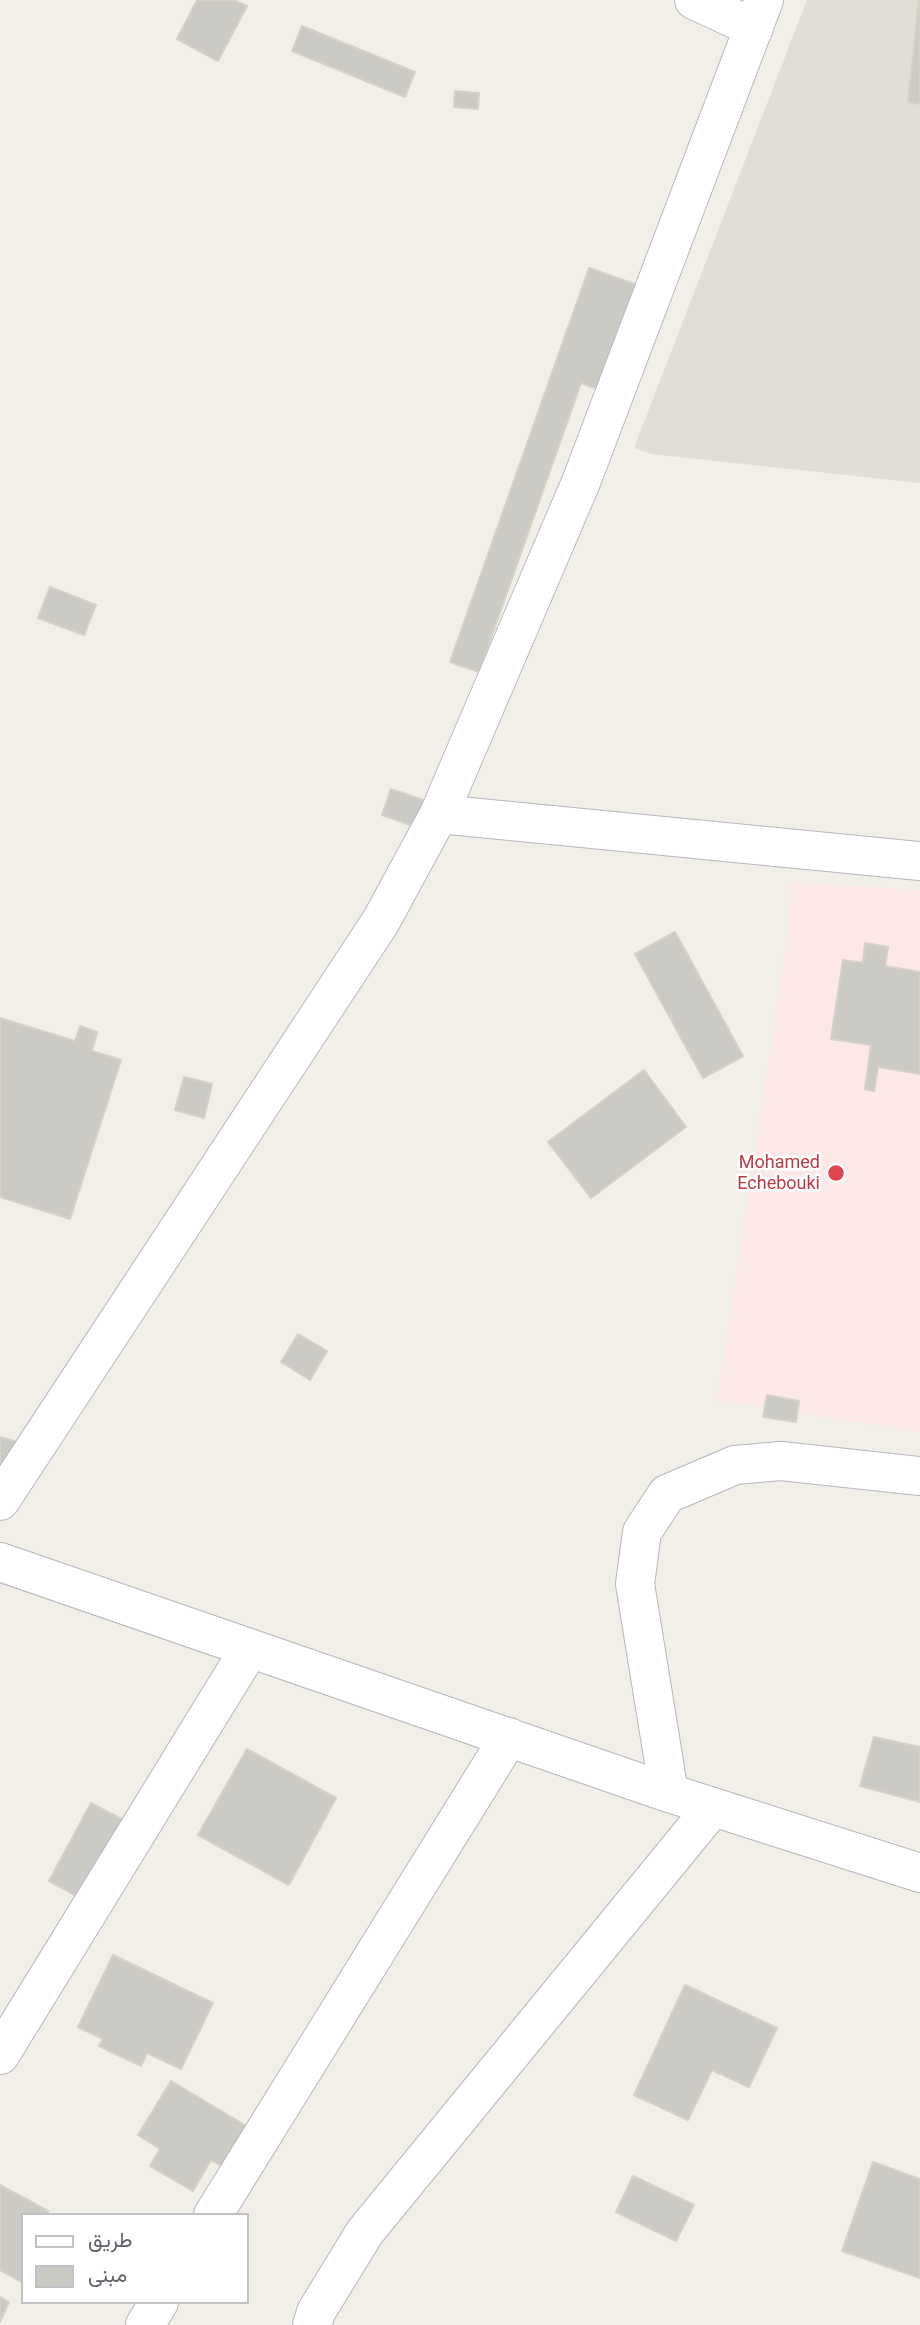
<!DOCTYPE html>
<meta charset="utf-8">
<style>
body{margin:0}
#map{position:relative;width:920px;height:2325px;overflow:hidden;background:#f1efe8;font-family:Roboto,Vazirmatn,sans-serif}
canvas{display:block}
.legend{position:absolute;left:21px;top:2213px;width:228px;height:91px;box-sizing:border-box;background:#fff;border:2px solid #bfc1c3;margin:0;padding:9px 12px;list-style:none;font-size:21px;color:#5f6368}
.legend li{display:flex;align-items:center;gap:14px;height:35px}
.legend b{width:35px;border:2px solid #bfc1c3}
</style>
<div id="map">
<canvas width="920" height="2325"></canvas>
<ul class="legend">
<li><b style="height:9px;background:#fff"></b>طريق</li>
<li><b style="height:19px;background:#cccac5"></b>مبنى</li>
</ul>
</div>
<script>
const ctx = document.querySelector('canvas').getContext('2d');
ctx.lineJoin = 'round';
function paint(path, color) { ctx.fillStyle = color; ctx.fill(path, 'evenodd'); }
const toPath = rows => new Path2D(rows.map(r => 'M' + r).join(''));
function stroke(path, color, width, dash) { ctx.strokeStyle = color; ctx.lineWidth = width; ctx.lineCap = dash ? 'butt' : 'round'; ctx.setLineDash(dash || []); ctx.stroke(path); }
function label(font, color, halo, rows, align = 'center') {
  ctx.font = font + ' Roboto,sans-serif'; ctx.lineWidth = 5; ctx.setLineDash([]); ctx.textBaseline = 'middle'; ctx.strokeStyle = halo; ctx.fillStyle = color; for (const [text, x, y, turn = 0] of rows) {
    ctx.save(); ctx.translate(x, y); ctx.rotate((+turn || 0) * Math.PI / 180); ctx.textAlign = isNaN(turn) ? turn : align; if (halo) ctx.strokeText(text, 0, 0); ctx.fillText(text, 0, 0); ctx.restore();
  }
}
paint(toPath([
 [807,0,920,0,920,483,651,454,634,448]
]), '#e1ded6');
paint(toPath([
 [791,882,920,890,920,1432,717,1400,786,946]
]), '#fce8e6');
const building = toPath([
 [197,0,234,0,247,6,218,61,177,39,197,0],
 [919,0,920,0,920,104,908,102,919,0],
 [302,26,415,72,405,97,292,51,302,26],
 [455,91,479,93,478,109,454,107,455,91],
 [589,268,660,293,623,398,581,383,479,672,450,662,589,268],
 [50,587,96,605,84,635,38,618,50,587],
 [391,789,429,802,419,828,382,815,391,789],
 [675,932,743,1056,703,1078,635,954,675,932],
 [865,943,888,947,885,966,920,972,920,1074,878,1067,874,1091,865,1089,871,1045,831,1039,843,960,863,963,865,943],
 [0,1018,75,1041,80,1026,97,1032,92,1051,121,1060,70,1219,0,1197,0,1018],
 [644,1070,686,1127,591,1198,548,1142,644,1070],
 [184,1077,212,1084,204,1118,175,1110,184,1077],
 [298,1334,327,1351,310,1380,281,1362,298,1334],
 [767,1395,799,1401,796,1422,763,1417,767,1395],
 [0,1437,24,1444,0,1470,0,1437],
 [874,1737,920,1747,920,1802,860,1786,874,1737],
 [247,1749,336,1798,289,1885,198,1835,247,1749],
 [91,1803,138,1828,95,1906,49,1881,91,1803],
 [113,1955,213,2003,181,2069,147,2053,141,2066,99,2046,103,2039,78,2027,113,1955],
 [685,1985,777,2028,749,2087,712,2070,688,2120,634,2095,685,1985],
 [171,2081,258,2133,234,2173,211,2160,193,2191,150,2166,160,2149,138,2135,171,2081],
 [873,2162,920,2179,920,2278,842,2251,873,2162],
 [633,2176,694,2205,676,2241,616,2212,633,2176],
 [0,2185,48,2211,46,2215,23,2215,23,2283,0,2270,0,2185],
 [0,2297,9,2302,0,2322,0,2297]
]);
paint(building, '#cccac5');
stroke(building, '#d6d1c6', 2);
const street = toPath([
 [694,0,754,28],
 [439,814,920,861],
 [0,1562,669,1793,920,1873],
 [669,1793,635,1584,642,1532,667,1494,735,1465,781,1461,920,1476],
 [0,2055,250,1648],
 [213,2215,509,1737],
 [145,2325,159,2302],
 [312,2325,316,2312,365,2232,713,1807]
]);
const secondary = toPath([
 [0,1501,381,921,439,814,581,482,764,0]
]);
stroke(street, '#b5b8bc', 40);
stroke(secondary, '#b6babf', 40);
stroke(street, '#fff', 38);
stroke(secondary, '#fff', 38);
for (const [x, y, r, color] of [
 [836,1173,9,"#e0444e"]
]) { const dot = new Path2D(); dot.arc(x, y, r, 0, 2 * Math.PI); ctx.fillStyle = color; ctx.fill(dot); stroke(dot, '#fff', 2.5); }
label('18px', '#be3a42', '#fff', [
 ["Mohamed",820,1163],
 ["Echebouki",820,1184]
], 'right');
</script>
